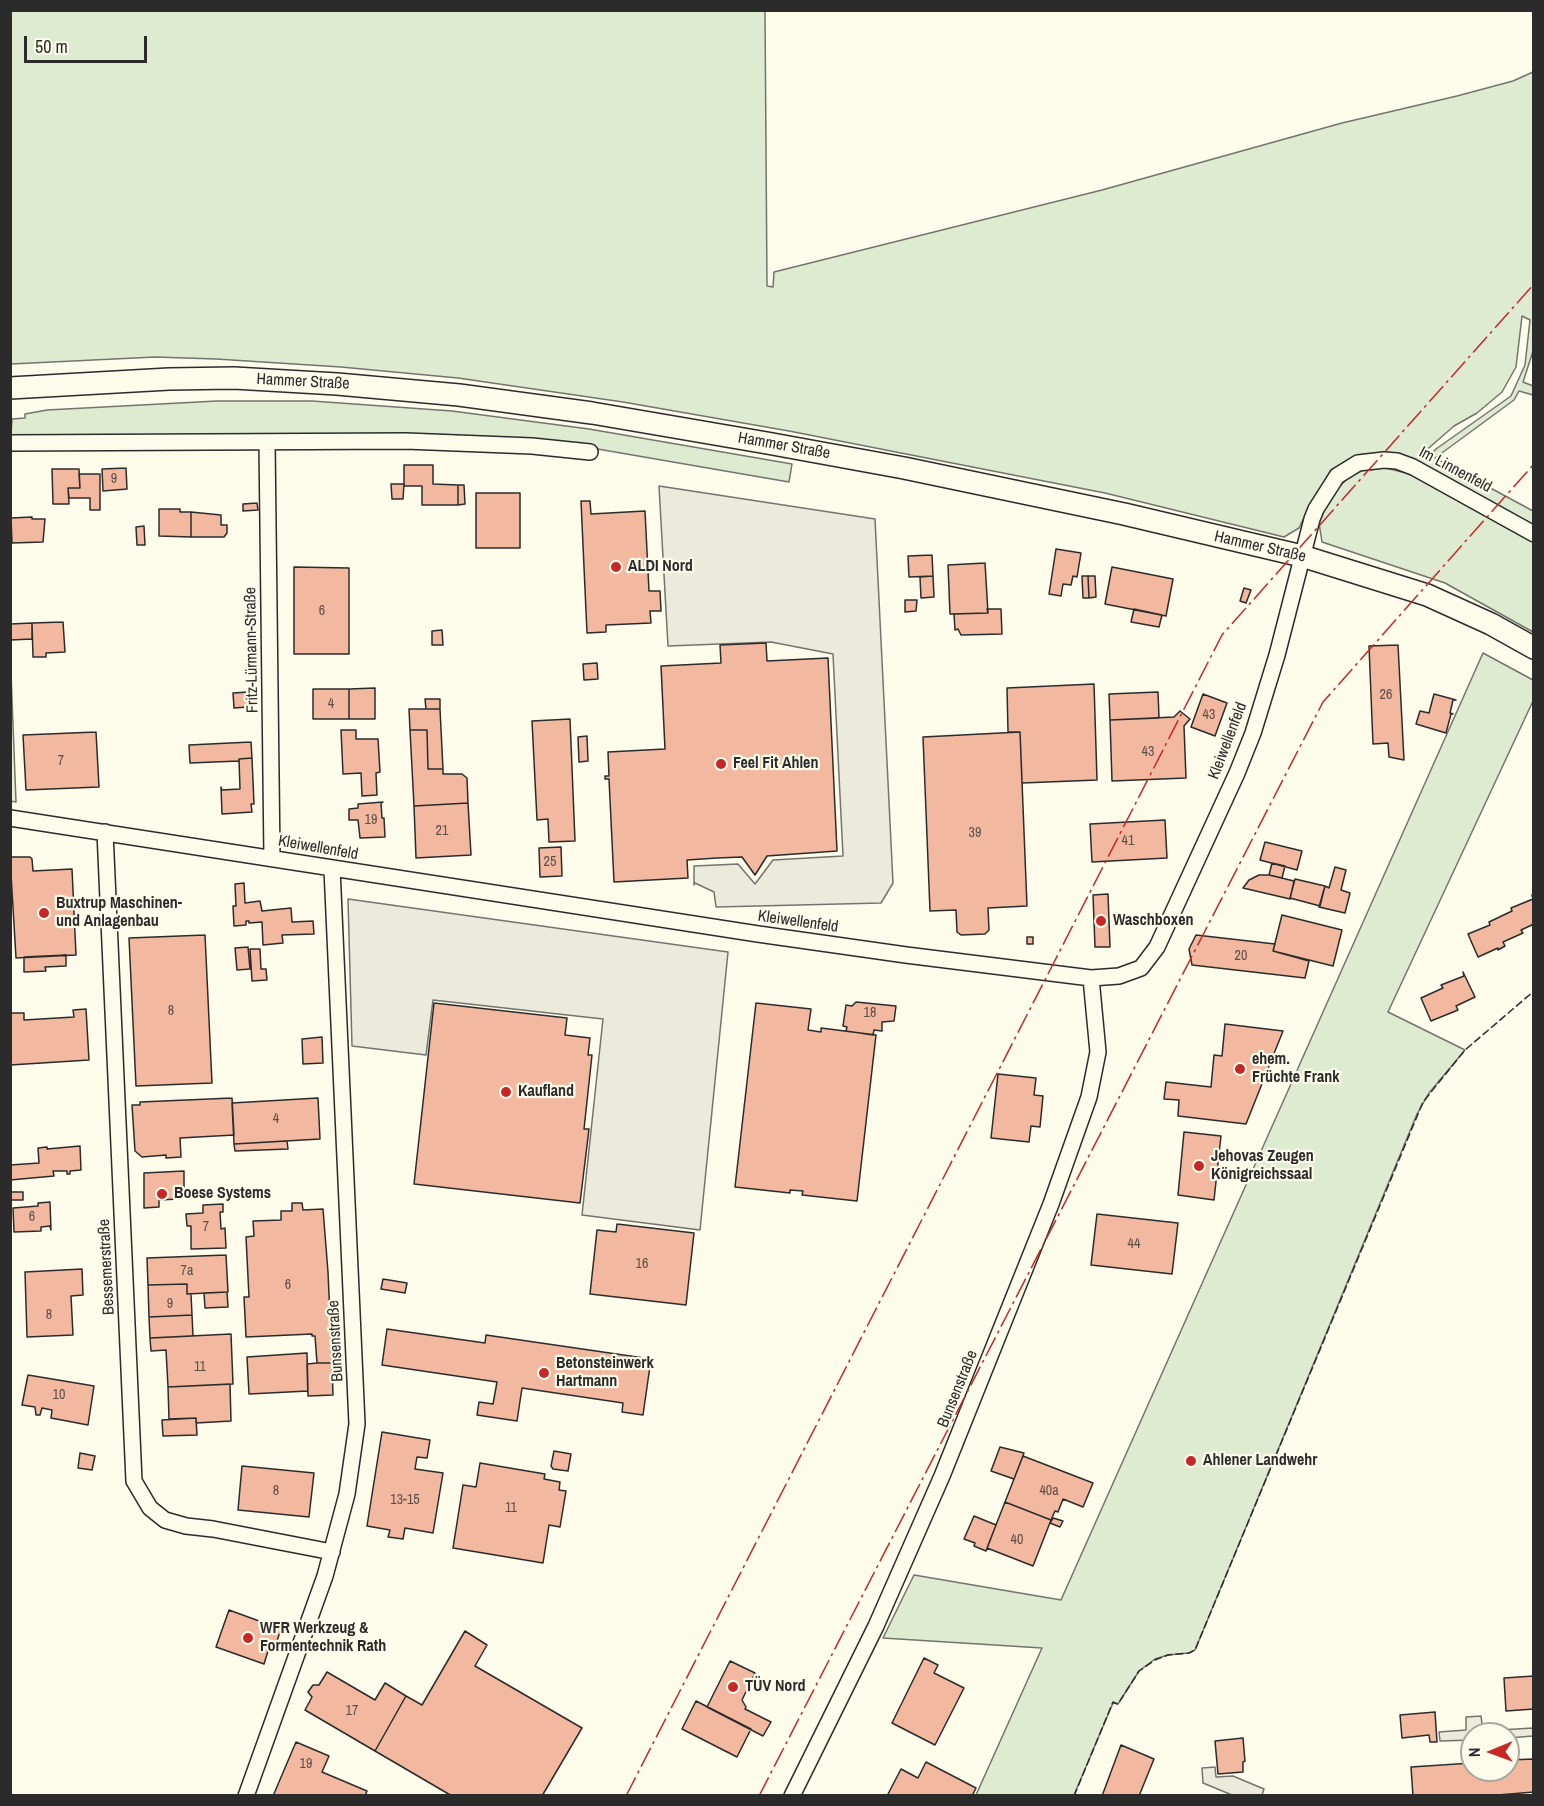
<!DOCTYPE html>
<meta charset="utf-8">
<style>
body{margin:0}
#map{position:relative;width:1544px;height:1806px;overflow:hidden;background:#fdfbea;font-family:"Archivo Narrow",sans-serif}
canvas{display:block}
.frame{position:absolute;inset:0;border:12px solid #2b2b2b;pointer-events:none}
.north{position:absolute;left:1460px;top:1722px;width:60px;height:60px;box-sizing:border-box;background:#fdfbea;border:2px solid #a9a89e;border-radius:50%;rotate:269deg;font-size:16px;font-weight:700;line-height:24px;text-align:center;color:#2b2b2b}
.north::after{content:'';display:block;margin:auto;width:21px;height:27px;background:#c62828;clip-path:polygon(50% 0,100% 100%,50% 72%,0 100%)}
.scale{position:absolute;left:24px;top:36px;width:123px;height:27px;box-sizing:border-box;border:3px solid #2b2b2b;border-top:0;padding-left:8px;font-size:18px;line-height:21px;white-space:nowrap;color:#2b2b2b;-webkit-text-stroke:4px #fdfbea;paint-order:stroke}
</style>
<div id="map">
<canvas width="1544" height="1806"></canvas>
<div class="frame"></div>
<div class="north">N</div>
<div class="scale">50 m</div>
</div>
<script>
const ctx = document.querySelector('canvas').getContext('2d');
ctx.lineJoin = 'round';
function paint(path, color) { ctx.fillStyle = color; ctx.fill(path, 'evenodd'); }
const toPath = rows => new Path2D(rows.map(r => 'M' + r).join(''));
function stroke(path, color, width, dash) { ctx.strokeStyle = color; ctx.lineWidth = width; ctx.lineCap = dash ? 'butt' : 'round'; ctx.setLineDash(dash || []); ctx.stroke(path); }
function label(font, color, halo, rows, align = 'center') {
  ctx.font = font + ' "Archivo Narrow",sans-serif'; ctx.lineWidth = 4.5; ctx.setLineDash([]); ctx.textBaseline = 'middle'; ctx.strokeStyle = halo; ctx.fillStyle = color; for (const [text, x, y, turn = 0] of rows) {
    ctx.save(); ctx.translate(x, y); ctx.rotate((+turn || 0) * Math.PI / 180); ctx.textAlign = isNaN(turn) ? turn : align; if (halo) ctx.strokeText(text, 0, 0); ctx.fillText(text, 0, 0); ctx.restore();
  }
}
const green = toPath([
 [11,11,765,11,767,286,773,287,774,272,1102,190,1342,123,1457,96,1513,81,1533,72,1534,348,1523,382,1533,386,1533,395,1519,391,1514,400,1435,458,1533,511,1533,525,1413,459,1389,453,1357,456,1331,470,1310,505,1299,528,1284,537,1105,493,789,431,623,402,458,378,341,367,216,359,155,357,11,364,11,11],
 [1522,316,1530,320,1525,365,1511,396,1436,449,1429,456,1423,453,1454,426,1477,413,1502,392,1516,367,1522,316],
 [217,401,312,401,452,411,589,429,792,464,789,482,557,442,158,435,11,435,12,419,25,418,25,414,47,410,217,401],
 [1367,468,1386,468,1410,474,1533,542,1533,632,1445,583,1322,542,1319,523,1331,495,1349,477,1367,468],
 [1483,653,1533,680,1533,701,1388,1012,1465,1050,1429,1093,1417,1114,1195,1650,1189,1653,1168,1655,1155,1659,1139,1671,1118,1704,1113,1703,1074,1795,976,1795,1042,1648,883,1638,914,1575,1061,1600,1483,653]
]);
paint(green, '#deebd1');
stroke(green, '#74746e', 1.5);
const parking = toPath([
 [659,486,875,519,893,883,881,903,716,907,714,892,695,883,694,885,694,866,738,864,755,884,773,860,843,856,833,654,771,642,668,646,659,486],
 [11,673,16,802,10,801,11,673],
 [348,899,728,952,700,1230,582,1215,603,1019,433,1000,426,1055,352,1046,348,899],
 [1481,1716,1483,1731,1533,1728,1533,1736,1508,1738,1508,1734,1472,1734,1472,1740,1440,1741,1439,1732,1466,1730,1466,1717,1481,1716],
 [1215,1767,1216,1777,1233,1776,1264,1789,1262,1795,1232,1795,1203,1783,1202,1768,1215,1767]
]);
paint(parking, '#eceadb');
stroke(parking, '#74746e', 1.5);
const building = toPath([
 [404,465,433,465,433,484,458,485,458,505,422,505,422,486,404,486,404,465],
 [126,468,127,489,103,491,102,469,126,468],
 [52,469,79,469,80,488,68,488,69,504,53,504,52,469],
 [79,474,100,474,100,510,90,510,90,498,69,498,68,488,80,488,79,474],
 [391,484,404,484,403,499,392,499,391,484],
 [458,485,464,485,465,504,458,505,458,485],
 [476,493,520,493,520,548,476,548,476,493],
 [581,501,590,501,591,514,645,511,649,591,660,591,661,611,650,611,651,623,606,625,606,632,587,633,581,501],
 [257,503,258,510,243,511,243,504,257,503],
 [159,509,180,509,180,512,191,512,191,537,159,536,159,509],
 [191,512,221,515,221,525,227,525,227,533,224,537,191,537,191,512],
 [32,517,32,519,45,519,43,542,12,543,11,518,32,517],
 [144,526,145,545,137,545,136,527,144,526],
 [1056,549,1081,553,1077,577,1073,576,1071,585,1063,584,1061,596,1049,594,1056,549],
 [932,555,933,576,909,577,908,556,932,555],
 [985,563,988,613,950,614,948,565,985,563],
 [294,567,349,568,349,654,294,654,294,567],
 [1112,567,1173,579,1166,616,1105,604,1112,567],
 [933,576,934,597,921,598,920,577,933,576],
 [1082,576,1088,576,1089,598,1083,598,1082,576],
 [1088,576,1095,576,1096,597,1089,598,1088,576],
 [1244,588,1251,590,1246,603,1240,601,1244,588],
 [905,600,917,600,916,611,905,612,905,600],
 [987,609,1001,609,1002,634,961,635,958,629,955,630,954,614,988,613,987,609],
 [1134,609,1162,615,1159,627,1131,622,1134,609],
 [63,622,65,652,46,653,46,657,33,657,32,623,63,622],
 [32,623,32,639,10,640,10,624,32,623],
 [442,630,443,645,432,645,432,631,442,630],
 [766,643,767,661,828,658,837,851,767,856,755,875,742,857,717,858,687,860,688,878,614,882,609,779,605,779,605,776,609,776,608,752,665,749,661,666,721,663,720,645,766,643],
 [1398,645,1404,760,1389,757,1388,743,1373,744,1369,646,1398,645],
 [597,663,598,679,584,680,583,664,597,663],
 [1094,684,1097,780,1022,783,1020,732,1008,732,1007,688,1094,684],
 [375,688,375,719,349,719,349,689,375,688],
 [313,689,349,689,349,719,313,719,313,689],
 [248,692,248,707,234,708,233,693,248,692],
 [1158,692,1159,718,1110,720,1109,694,1158,692],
 [1203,694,1227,703,1215,736,1191,727,1203,694],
 [1434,694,1456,700,1453,700,1450,713,1453,714,1451,714,1446,733,1416,724,1420,711,1429,713,1434,694],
 [425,699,440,699,440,709,426,709,425,699],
 [409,709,440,709,443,769,428,769,427,730,410,730,409,709],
 [1180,711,1190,719,1184,726,1186,778,1112,781,1110,720,1174,717,1180,711],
 [570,719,575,841,549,842,548,819,537,820,532,721,570,719],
 [341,730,356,730,356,739,378,739,380,772,376,773,377,795,362,796,361,773,343,774,341,730],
 [410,730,427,730,428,769,443,769,443,774,462,774,467,778,468,803,414,806,410,730],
 [96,732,99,787,26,790,23,735,96,732],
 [1020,732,1027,906,988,908,989,930,985,934,961,935,957,932,956,910,930,911,923,737,1020,732],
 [587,736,588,761,579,762,578,737,587,736],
 [251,742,252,758,239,759,239,761,190,763,189,745,251,742],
 [252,758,254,804,251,804,252,812,222,814,221,787,222,790,240,789,239,759,252,758],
 [383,802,381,803,382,818,384,818,385,837,360,838,358,820,349,820,349,809,358,808,358,804,383,802],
 [468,803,471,855,416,858,414,806,468,803],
 [1165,820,1167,858,1092,862,1090,824,1165,820],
 [1265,842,1302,851,1297,870,1260,860,1265,842],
 [561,847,562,876,540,877,539,848,561,847],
 [10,857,30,857,32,859,33,871,72,869,76,955,16,958,10,857],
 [1272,863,1285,866,1282,878,1269,875,1272,863],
 [1335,867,1346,870,1341,890,1350,893,1345,913,1319,907,1325,886,1329,888,1335,867],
 [1259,875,1269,875,1294,881,1290,899,1243,888,1249,880,1259,875],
 [1295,879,1325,886,1320,906,1290,898,1295,879],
 [244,883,245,903,260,901,262,911,291,908,292,922,313,921,314,934,282,935,283,943,263,945,262,922,249,923,249,921,246,921,246,925,234,926,233,906,236,906,235,884,244,883],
 [1108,894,1110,947,1095,947,1093,895,1108,894],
 [1532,895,1534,895,1534,924,1521,930,1523,933,1503,942,1505,946,1498,950,1498,948,1478,957,1468,934,1490,925,1489,922,1512,911,1511,908,1533,899,1532,895],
 [1282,915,1342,930,1333,966,1273,951,1282,915],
 [205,935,212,1083,136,1086,129,938,205,935],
 [1196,935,1275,944,1273,951,1309,961,1305,978,1192,965,1189,949,1196,935],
 [1027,937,1033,937,1033,944,1027,944,1027,937],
 [248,947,250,969,237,970,235,948,248,947],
 [250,949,260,949,261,969,266,969,267,980,252,981,250,949],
 [66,955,66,966,45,967,46,971,24,972,24,957,66,955],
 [1463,972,1475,997,1456,1006,1458,1010,1431,1021,1421,998,1443,988,1441,985,1464,976,1463,972],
 [856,1002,896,1006,894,1021,882,1022,882,1031,874,1030,873,1035,846,1031,847,1027,843,1026,846,1005,852,1006,856,1002],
 [434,1003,567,1018,565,1035,590,1038,588,1055,592,1055,584,1129,589,1129,580,1203,414,1184,434,1003],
 [756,1003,811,1009,808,1030,821,1032,821,1028,876,1035,857,1201,802,1195,803,1191,790,1190,790,1193,735,1187,756,1003],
 [86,1009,89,1060,10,1065,10,1013,24,1013,24,1020,74,1017,73,1010,86,1009],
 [1225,1024,1283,1031,1246,1124,1178,1116,1179,1100,1164,1099,1166,1082,1211,1087,1214,1055,1222,1056,1225,1024],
 [322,1037,323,1063,303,1064,302,1039,322,1037],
 [998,1074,1036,1078,1034,1095,1043,1096,1040,1127,1031,1126,1029,1142,991,1138,998,1074],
 [232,1098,234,1135,180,1138,181,1157,166,1158,166,1155,142,1157,135,1151,132,1105,140,1105,140,1102,232,1098],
 [318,1098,320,1139,234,1144,232,1103,318,1098],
 [1184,1132,1221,1136,1214,1200,1178,1195,1184,1132],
 [287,1141,288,1149,235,1151,234,1144,287,1141],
 [80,1146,81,1170,70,1171,70,1174,67,1174,67,1171,53,1171,54,1176,10,1180,10,1165,39,1163,38,1148,47,1147,47,1149,80,1146],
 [184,1171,184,1188,179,1188,179,1199,159,1200,159,1207,144,1208,144,1173,184,1171],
 [10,1192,23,1192,23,1200,10,1200,10,1192],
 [50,1202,51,1230,50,1226,41,1227,41,1231,14,1232,13,1208,38,1206,38,1203,50,1202],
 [292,1203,302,1203,303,1210,323,1209,328,1272,332,1363,317,1363,315,1336,312,1336,312,1334,246,1337,244,1297,249,1297,246,1237,254,1236,253,1221,281,1220,281,1211,292,1211,292,1203],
 [223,1204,223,1212,220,1212,221,1229,225,1228,226,1248,191,1249,191,1226,187,1226,186,1214,203,1213,203,1205,223,1204],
 [1097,1214,1178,1223,1172,1274,1091,1265,1097,1214],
 [617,1224,694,1233,686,1305,590,1294,597,1230,616,1232,617,1224],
 [226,1255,228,1292,187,1294,187,1284,148,1285,147,1258,226,1255],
 [82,1269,83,1295,71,1296,73,1335,27,1337,25,1272,82,1269],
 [383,1279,407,1283,405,1293,381,1289,383,1279],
 [187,1284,187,1294,191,1294,192,1315,149,1317,148,1285,187,1284],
 [227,1292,228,1307,205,1308,204,1293,227,1292],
 [192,1315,193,1336,150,1338,149,1317,192,1315],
 [387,1329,485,1343,486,1335,651,1359,643,1415,622,1412,623,1403,522,1388,517,1421,477,1415,479,1402,493,1404,497,1382,382,1365,387,1329],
 [231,1334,233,1384,168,1387,166,1350,151,1351,150,1338,231,1334],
 [307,1353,308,1391,249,1394,247,1357,307,1353],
 [317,1363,332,1363,333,1395,308,1396,307,1364,317,1363],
 [28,1375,94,1386,88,1425,51,1418,52,1410,42,1408,40,1415,36,1415,35,1407,22,1405,28,1375],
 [230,1384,231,1421,196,1423,196,1418,169,1419,168,1387,230,1384],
 [196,1418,197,1435,163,1436,162,1420,196,1418],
 [382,1432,430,1440,427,1458,417,1457,415,1469,443,1473,433,1533,405,1528,403,1539,388,1537,390,1530,367,1526,382,1432],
 [1000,1447,1024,1453,1014,1479,991,1471,1000,1447],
 [554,1451,571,1454,568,1471,553,1469,551,1466,554,1451],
 [80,1453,95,1456,92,1470,78,1468,80,1453],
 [1023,1456,1093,1483,1083,1507,1063,1499,1058,1512,1055,1511,1051,1520,1005,1502,1023,1456],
 [480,1463,545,1474,544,1479,560,1482,559,1490,566,1491,560,1527,549,1525,543,1563,453,1548,463,1485,476,1487,480,1463],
 [242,1466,314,1473,309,1517,238,1510,242,1466],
 [1005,1502,1051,1520,1033,1566,987,1548,1005,1502],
 [974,1516,996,1525,986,1551,974,1546,975,1543,964,1539,974,1516],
 [1053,1518,1063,1521,1060,1527,1050,1523,1053,1518],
 [229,1610,281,1629,274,1650,269,1648,264,1664,216,1647,229,1610],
 [465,1631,487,1645,475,1666,582,1728,542,1796,452,1796,375,1751,406,1696,422,1705,465,1631],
 [924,1658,938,1665,934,1673,964,1688,935,1745,892,1723,924,1658],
 [730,1661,755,1673,742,1700,746,1707,745,1709,771,1722,763,1736,707,1707,730,1661],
 [327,1672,375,1700,385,1683,406,1696,375,1751,305,1710,312,1697,308,1692,313,1685,319,1685,327,1672],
 [1534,1676,1534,1709,1506,1711,1504,1678,1534,1676],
 [696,1701,751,1729,737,1757,682,1729,696,1701],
 [1435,1712,1437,1742,1430,1742,1429,1735,1402,1738,1400,1715,1435,1712],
 [1243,1738,1245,1761,1243,1762,1243,1772,1218,1774,1215,1741,1243,1738],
 [296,1742,329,1756,322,1772,367,1791,365,1796,273,1796,296,1742],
 [1121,1745,1154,1759,1139,1796,1102,1796,1121,1745],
 [1534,1759,1534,1792,1486,1796,1413,1796,1411,1767,1472,1763,1472,1770,1508,1770,1508,1760,1534,1759],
 [926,1762,976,1788,972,1796,887,1796,901,1769,918,1778,926,1762]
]);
paint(building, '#f2b8a0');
stroke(building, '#2b2b2b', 1.5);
const minor = toPath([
 [267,442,272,858],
 [10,443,406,441,532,446,590,452],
 [10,818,758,934,906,955,1091,978,1119,976,1141,968,1157,947,1237,773,1253,733,1277,655,1312,519,1316,509,1337,476,1358,463,1384,460,1397,461,1413,467,1534,534],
 [105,832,134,1481,150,1508,165,1520,186,1526,213,1529,332,1552],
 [246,1796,325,1576,347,1494,357,1424,332,869],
 [792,1796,876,1626,942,1476,1051,1204,1089,1097,1098,1052,1091,978]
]);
const secondary = toPath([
 [10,388,169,379,234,378,337,384,459,395,592,413,767,443,904,468,1124,514,1302,556,1427,595,1491,624,1534,648]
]);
stroke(minor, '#2b2b2b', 18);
stroke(secondary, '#2b2b2b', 24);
stroke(minor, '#fdfbea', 15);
stroke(secondary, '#fdfbea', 21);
stroke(toPath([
 [1074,1796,1113,1702,1118,1704,1139,1671,1155,1660,1168,1655,1189,1653,1195,1650,1423,1102,1465,1050,1534,991]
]), '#2b2b2b', 1.5, [8, 3]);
stroke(toPath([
 [626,1796,1222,635,1534,284],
 [759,1796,1323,702,1534,464]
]), '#c62828', 1.5, [21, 4.5, 3, 4.5]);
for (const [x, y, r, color] of [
 [616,567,6,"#c62828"],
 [721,764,6,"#c62828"],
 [44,913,6,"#c62828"],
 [1101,921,6,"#c62828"],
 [1240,1069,6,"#c62828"],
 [506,1092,6,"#c62828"],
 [1199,1166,6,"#c62828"],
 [162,1194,6,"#c62828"],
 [544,1373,6,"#c62828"],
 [1191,1461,6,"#c62828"],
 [248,1638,6,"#c62828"],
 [733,1687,6,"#c62828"]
]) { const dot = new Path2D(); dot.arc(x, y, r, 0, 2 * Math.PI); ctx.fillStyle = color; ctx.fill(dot); stroke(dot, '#fdfbea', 2); }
label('14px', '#5d4e48', null, [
 ["9",114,479],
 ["6",322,611],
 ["26",1386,695],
 ["4",331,704],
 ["43",1209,715],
 ["43",1148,752],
 ["7",61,761],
 ["19",371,820],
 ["21",442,831],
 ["39",975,833],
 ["41",1128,841],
 ["25",550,862],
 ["20",1241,956],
 ["8",171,1011],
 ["18",870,1013],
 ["4",276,1119],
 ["6",32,1217],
 ["7",206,1227],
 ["44",1134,1244],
 ["16",642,1264],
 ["7a",187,1271],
 ["6",288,1285],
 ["9",170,1304],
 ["8",49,1315],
 ["11",200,1367],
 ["10",59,1395],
 ["8",276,1491],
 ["40a",1049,1491],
 ["13-15",405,1500],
 ["11",511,1508],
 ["40",1017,1540],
 ["17",352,1711],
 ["19",306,1764]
]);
label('16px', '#2b2b2b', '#fdfbea', [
 ["Hammer Straße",303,382,3],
 ["Hammer Straße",784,446,10],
 ["Im Linnenfeld",1455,470,28],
 ["Hammer Straße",1260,547,13],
 ["Fritz-Lürmann-Straße",252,650,-91],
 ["Kleiwellenfeld",1228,741,-69],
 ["Kleiwellenfeld",318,848,10],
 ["Kleiwellenfeld",798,922,8],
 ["Bessemerstraße",107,1267,-93],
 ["Bunsenstraße",336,1341,-93],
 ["Bunsenstraße",958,1389,-68]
]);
label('bold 16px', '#2b2b2b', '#fdfbea', [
 ["ALDI Nord",628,567],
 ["Feel Fit Ahlen",733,764],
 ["Buxtrup Maschinen-",56,904],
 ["und Anlagenbau",56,922],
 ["Waschboxen",1113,921],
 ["ehem.",1252,1060],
 ["Früchte Frank",1252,1078],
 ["Kaufland",518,1092],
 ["Jehovas Zeugen",1211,1157],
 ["Königreichssaal",1211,1175],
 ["Boese Systems",174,1194],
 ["Betonsteinwerk",556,1364],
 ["Hartmann",556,1382],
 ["Ahlener Landwehr",1203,1461],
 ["WFR Werkzeug &",260,1629],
 ["Formentechnik Rath",260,1647],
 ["TÜV Nord",745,1687]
], 'left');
</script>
